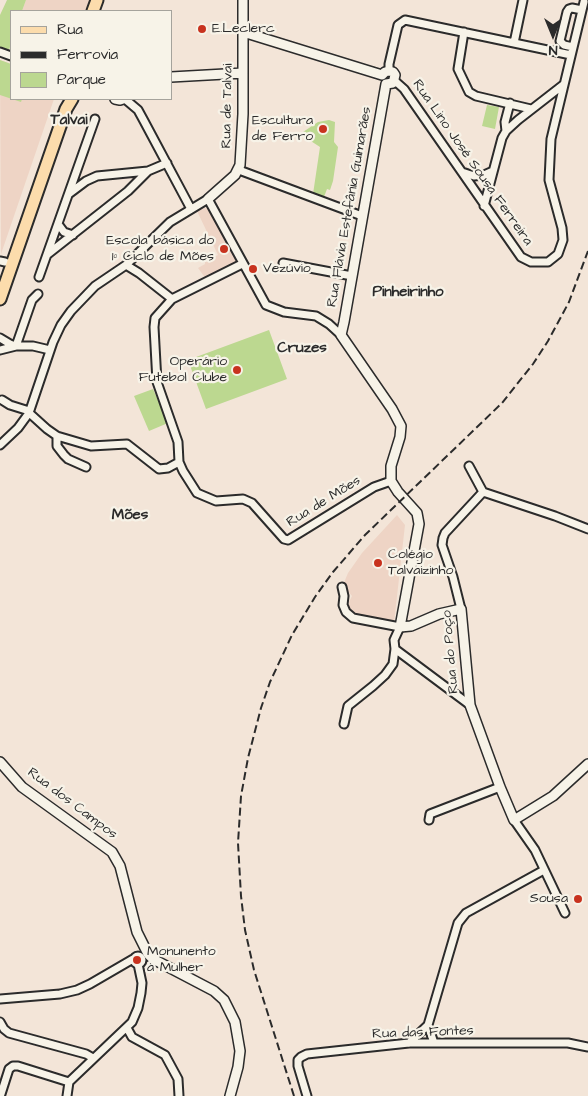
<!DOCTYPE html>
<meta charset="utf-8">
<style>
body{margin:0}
#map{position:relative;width:588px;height:1096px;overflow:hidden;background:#f3e5d8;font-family:"Architects Daughter",sans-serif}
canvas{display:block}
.legend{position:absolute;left:10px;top:10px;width:162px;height:90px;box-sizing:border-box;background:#f7f3e8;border:1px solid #a5a39c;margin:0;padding:6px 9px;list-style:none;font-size:15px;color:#2b2b2b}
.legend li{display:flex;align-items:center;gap:10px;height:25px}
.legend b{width:25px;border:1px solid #a5a39c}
.north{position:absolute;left:528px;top:10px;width:50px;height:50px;-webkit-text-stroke:4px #f7f3e8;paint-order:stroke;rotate:180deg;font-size:14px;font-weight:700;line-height:20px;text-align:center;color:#2b2b2b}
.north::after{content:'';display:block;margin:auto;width:18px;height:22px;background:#2b2b2b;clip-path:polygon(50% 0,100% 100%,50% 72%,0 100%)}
</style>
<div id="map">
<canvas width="588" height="1096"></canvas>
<ul class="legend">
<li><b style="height:6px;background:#fcdcac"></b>Rua</li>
<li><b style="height:6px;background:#2b2b2b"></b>Ferrovia</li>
<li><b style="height:14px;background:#bcd890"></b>Parque</li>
</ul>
<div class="north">N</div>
</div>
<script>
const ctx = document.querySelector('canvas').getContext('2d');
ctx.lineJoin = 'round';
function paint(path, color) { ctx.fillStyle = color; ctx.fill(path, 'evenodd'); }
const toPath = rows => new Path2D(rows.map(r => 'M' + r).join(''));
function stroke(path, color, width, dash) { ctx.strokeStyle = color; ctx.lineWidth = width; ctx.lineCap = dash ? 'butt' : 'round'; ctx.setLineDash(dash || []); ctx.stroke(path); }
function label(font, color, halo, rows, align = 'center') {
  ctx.font = font + ' "Architects Daughter",sans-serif'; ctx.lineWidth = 4.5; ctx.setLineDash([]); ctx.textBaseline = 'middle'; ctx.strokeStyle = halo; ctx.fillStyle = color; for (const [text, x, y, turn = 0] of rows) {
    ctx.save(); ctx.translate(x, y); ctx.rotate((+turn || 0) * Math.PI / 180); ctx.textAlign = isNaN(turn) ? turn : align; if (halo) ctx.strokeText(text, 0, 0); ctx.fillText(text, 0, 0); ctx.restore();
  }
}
paint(toPath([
 [26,0,90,0,86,11,22,11],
 [0,60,11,64,11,99,54,99,1,254],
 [205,208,212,211,237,257,237,261,236,264,206,279,198,268,205,264,205,262,218,255,197,211],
 [397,515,405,525,394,623,354,615,349,611,349,602,352,596,343,585,348,573,362,553]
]), '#eed4c5');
paint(toPath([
 [7,0,26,0,22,11,11,11,11,47,10,47,9,50,0,47,0,15],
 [0,60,11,64,11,99,22,99,21,102,0,95],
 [487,105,499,107,495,129,482,126],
 [329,120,335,122,334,142,338,147,333,181,330,190,327,189,324,197,313,194,320,147,300,134,318,122],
 [269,330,287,379,206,409,188,360],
 [153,389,168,423,149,431,134,396]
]), '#bcd890');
const minor = toPath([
 [464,32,458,69,469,92,476,96,531,109],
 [514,43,523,0],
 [573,47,564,45,560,41,567,12,569,9,572,8,582,10],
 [0,52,11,56],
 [389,71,389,64,398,25,405,20,571,55],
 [395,81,404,89,521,257,531,262,548,262,558,254,563,240,562,228,549,180,551,139,584,2],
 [125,99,138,110,144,121,191,209],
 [506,131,518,120,563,85],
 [239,170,362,216],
 [462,172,474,176,484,175,493,171],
 [70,193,86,181,97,176,148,171,167,163],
 [484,206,502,138,506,131,505,122,510,103],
 [58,224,64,232,73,235],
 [48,254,128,191,148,171],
 [0,261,5,262],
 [283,263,352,276],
 [242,264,172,299,155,318,154,327,157,382,178,442,179,462,183,471,197,493,216,501,243,499,252,503,284,539,288,540,374,487,391,481],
 [126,265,139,273,172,299],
 [39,277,95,119],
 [0,338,10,344,15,346],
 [16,346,32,300,38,294],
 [0,350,16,346,33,346,50,350],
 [2,400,10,405,26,410,47,429,57,436,91,446,127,444,159,469,168,468,179,462],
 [57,436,57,446,64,455,68,459,86,467],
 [0,445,18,428,29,413,53,342,61,325,71,311,95,286,126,265,170,222,208,199,266,305,284,312,316,316,329,324,341,335],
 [469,466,483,492],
 [483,492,555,516,588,529],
 [342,587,344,596,343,605,346,612,353,618,400,627,394,640,395,649,393,664,385,675,373,686,348,706,344,724],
 [461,609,453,577,442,545,443,538,445,533,483,492],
 [395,649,470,705],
 [429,820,430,814,500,787],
 [514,820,535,850,565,913],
 '134 960a4 4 0 1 1 8 0a4 4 0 1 1-8 0Z',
 [0,999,60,994,77,990,90,984,133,959],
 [0,1022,4,1029,9,1033,86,1054,93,1058],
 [428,1025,434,1043],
 [127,1028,132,1037,165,1055,178,1079,179,1096],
 [409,1043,428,1025,458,923,466,913,544,870],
 [1,1094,9,1069,13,1066,18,1066,69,1082],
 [67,1096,69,1082,132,1022,138,1008,141,993,142,983,138,964],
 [307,1096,298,1066,298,1060,301,1057,307,1054,409,1043,568,1043,588,1047]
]);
const tertiary = toPath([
 [243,32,382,75],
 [382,75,385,72,389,71,393,72,395,75,393,83,386,84],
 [171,77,243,73],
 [386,84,344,322,341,335,392,409,401,426,400,437,391,466,391,481,398,492,417,513,419,524,400,627,411,626,439,614,461,609,470,705,500,787,514,820,553,796,588,764],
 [115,99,120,100,123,99],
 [208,199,235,175,240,165,243,114,243,0],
 [0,762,22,787,112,852,120,866,137,932,148,954,153,959,214,991,224,1000,235,1022,240,1051,238,1067,230,1096]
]);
const primary = toPath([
 [93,11,97,0],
 [0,299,66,109,72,99]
]);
stroke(minor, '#2b2b2b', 11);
stroke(tertiary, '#2b2b2b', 12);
stroke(primary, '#2b2b2b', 15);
stroke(minor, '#f7f3e8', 7);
stroke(tertiary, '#f7f3e8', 9);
stroke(primary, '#fcdcac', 11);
stroke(toPath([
 [294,1096,254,970,245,930,241,896,238,843,241,796,248,758,261,708,270,682,292,635,315,597,333,572,365,535,502,403,533,364,548,341,569,302,588,251]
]), '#2b2b2b', 2, [8, 4]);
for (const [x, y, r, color] of [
 [202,29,5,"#c8321e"],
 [323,129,5,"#c8321e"],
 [224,249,5,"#c8321e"],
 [253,269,5,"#c8321e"],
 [237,370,5,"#c8321e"],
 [378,563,5,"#c8321e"],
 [578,899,5,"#c8321e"],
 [137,960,5,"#c8321e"]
]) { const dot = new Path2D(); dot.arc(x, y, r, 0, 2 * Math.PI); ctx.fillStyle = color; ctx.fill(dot); stroke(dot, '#f7f3e8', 2); }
label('14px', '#2b2b2b', '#f7f3e8', [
 ["E.Leclerc",212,29],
 ["Escultura",313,121,"right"],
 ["de Ferro",313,137,"right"],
 ["Escola básica do",214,241,"right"],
 ["1º Ciclo de Mões",214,257,"right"],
 ["Vezúvio",263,269],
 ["Operário",227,362,"right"],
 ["Futebol Clube",227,378,"right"],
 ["Colégio",388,555],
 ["Talvaizinho",388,571],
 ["Sousa",568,899,"right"],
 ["Monunento",147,952],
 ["à Mulher",147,968]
], 'left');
label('14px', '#2b2b2b', '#f7f3e8', [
 ["Rua de Talvai",228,106,-89],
 ["Rua Lino José Sousa Ferreira",472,163,55],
 ["Rua Flávia Estefânia Guimarães",350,207,-80],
 ["Rua de Mões",324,502,-32],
 ["Rua do Poço",451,652,-95],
 ["Rua dos Campos",72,804,37],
 ["Rua das Fontes",423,1033,-2]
]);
label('bold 15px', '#2b2b2b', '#f7f3e8', [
 ["Talvai",69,121],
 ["Pinheirinho",408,293],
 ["Cruzes",302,349],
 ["Mões",130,516]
]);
</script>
